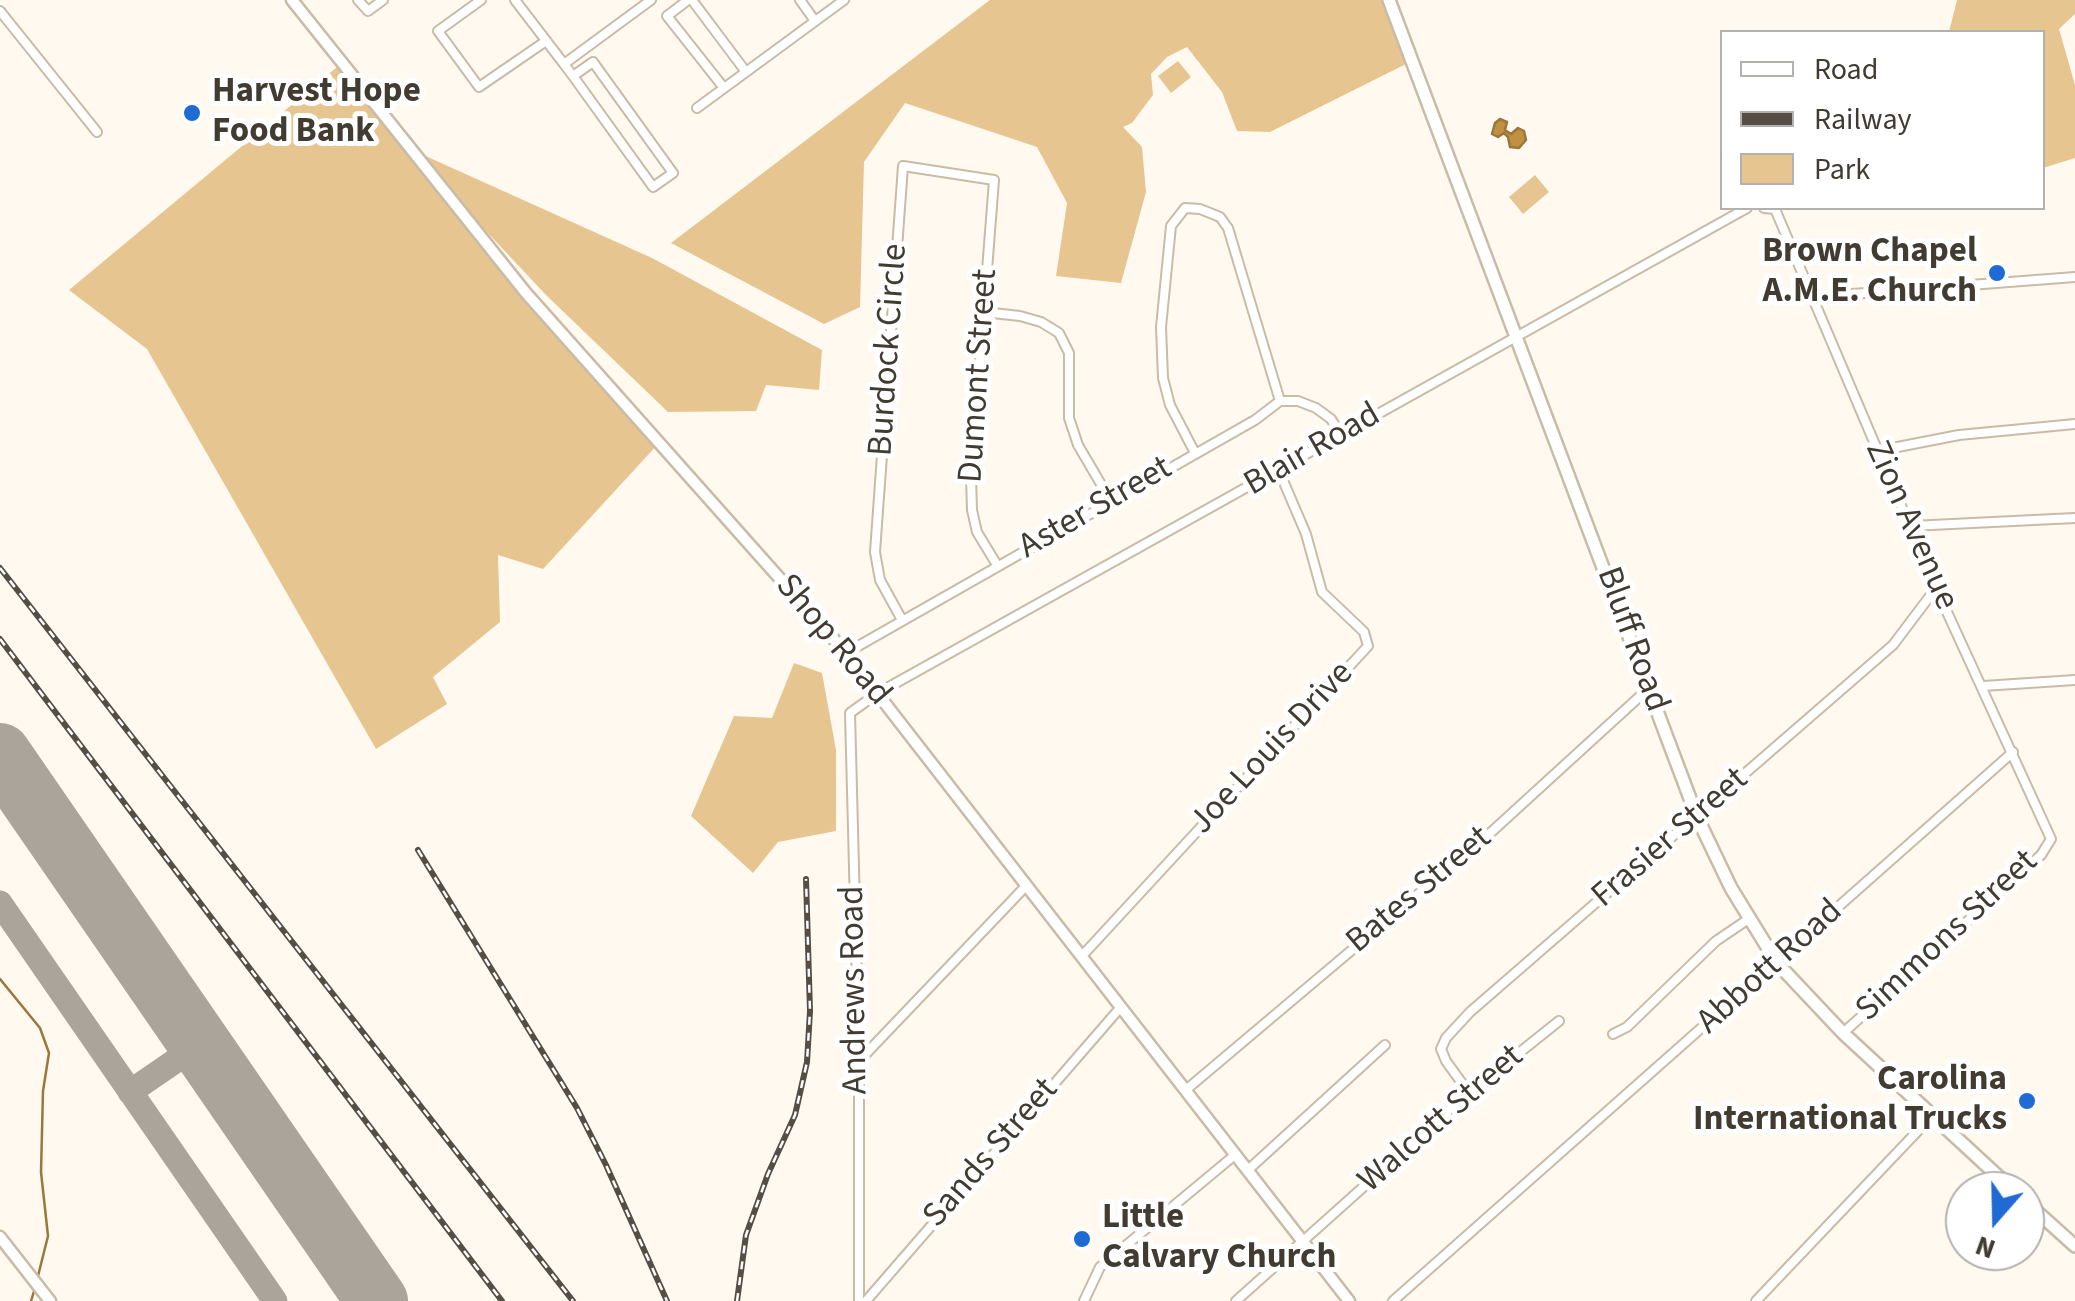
<!DOCTYPE html>
<style>
body{margin:0}
#map{position:relative;width:2075px;height:1301px;overflow:hidden;background:#fff9f0;font-family:"Source Sans 3",sans-serif}
canvas{display:block}
.legend{position:absolute;left:1720px;top:30px;width:325px;height:180px;box-sizing:border-box;background:#fff;border:2px solid #b3b1ad;margin:0;padding:12px 18px;list-style:none;font-size:30px;color:#413b32}
.legend li{display:flex;align-items:center;gap:20px;height:50px}
.legend b{width:50px;border:2px solid #b3b1ad}
.north{position:absolute;left:1945px;top:1171px;width:100px;height:100px;box-sizing:border-box;background:#fff;border:2px solid #b3b1ad;border-radius:50%;rotate:200deg;font-size:28px;font-weight:700;line-height:40px;text-align:center;color:#413b32}
.north::after{content:'';display:block;margin:auto;width:35px;height:45px;background:#1f6ad5;clip-path:polygon(50% 0,100% 100%,50% 72%,0 100%)}
</style>
<div id="map">
<canvas width="2075" height="1301"></canvas>
<ul class="legend">
<li><b style="height:12px;background:#fff"></b>Road</li>
<li><b style="height:12px;background:#544e45"></b>Railway</li>
<li><b style="height:28px;background:#e6c591"></b>Park</li>
</ul>
<div class="north">N</div>
</div>
<script>
const ctx = document.querySelector('canvas').getContext('2d');
ctx.lineJoin = 'round';
function paint(path, color) { ctx.fillStyle = color; ctx.fill(path, 'evenodd'); }
const toPath = rows => new Path2D(rows.map(r => 'M' + r).join(''));
function stroke(path, color, width, dash) { ctx.strokeStyle = color; ctx.lineWidth = width; ctx.lineCap = dash ? 'butt' : 'round'; ctx.setLineDash(dash || []); ctx.stroke(path); }
function label(font, color, halo, rows, align = 'center') {
  ctx.font = font + ' "Source Sans 3",sans-serif'; ctx.lineWidth = 10; ctx.setLineDash([]); ctx.textBaseline = 'middle'; ctx.strokeStyle = halo; ctx.fillStyle = color; for (const [text, x, y, turn = 0] of rows) {
    ctx.save(); ctx.translate(x, y); ctx.rotate((+turn || 0) * Math.PI / 180); ctx.textAlign = isNaN(turn) ? turn : align; if (halo) ctx.strokeText(text, 0, 0); ctx.fillText(text, 0, 0); ctx.restore();
  }
}
paint(toPath([
 [990,0,1389,0,1412,61,1270,132,1237,131,1222,92,1187,47,1167,57,1151,74,1153,95,1132,123,1123,127,1142,147,1146,192,1121,283,1056,276,1067,203,1037,147,905,103,864,162,860,307,824,324,671,243],
 [1957,0,2075,0,2075,14,2059,29,2075,85,2075,158,2043,168,2042,32,1949,32],
 [1178,61,1191,77,1171,93,1158,76],
 [342,63,410,149,652,258,822,350,819,390,766,385,756,411,668,412,546,295,424,165,659,443,543,569,498,555,500,622,433,677,447,704,376,749,147,349,69,290],
 [1535,175,1549,192,1523,214,1509,197],
 [794,663,822,673,836,750,836,831,778,842,753,873,691,816,734,716,772,718]
]), '#e6c591');
const water = toPath([
 [1500,119,1507,122,1505,130,1511,134,1518,128,1524,131,1526,140,1519,148,1510,147,1508,137,1504,133,1498,137,1492,134,1495,123,1500,119]
]);
paint(water, '#c09140');
stroke(water, '#9a773c', 2.5);
stroke(toPath([
 [0,979,40,1028,49,1053,43,1091,41,1172,48,1236,37,1280],
 [31,1301,35,1288]
]), '#9a773c', 2.5);
stroke(toPath([
 [0,903,275,1301],
 [130,1092,200,1044]
]), '#aaa49a', 25);
stroke(toPath([
 [0,754,377,1301]
]), '#aaa49a', 62);
const minor = toPath([
 [358,0,368,11,383,0],
 [481,0,438,31,479,87,546,41],
 [515,0,564,64,651,0],
 [688,0,667,16,724,88],
 [692,0,746,72],
 [800,0,815,21],
 [0,11,97,132],
 [564,64,573,76,653,187,673,173,593,62,573,76],
 [697,108,844,0],
 [1764,208,1775,209,1936,588,2051,839,2041,855,1843,1033],
 [1813,297,2075,277],
 [983,312,1020,316,1041,322,1059,333,1069,353,1069,418,1078,445,1112,503],
 [1877,451,1959,435,2075,424],
 [1195,453,1170,405,1163,378,1161,327,1171,226,1185,208,1200,209,1220,217,1228,228,1280,401],
 [1911,526,2075,518],
 [902,620,880,580,875,552,903,166,994,180,971,477,972,510,977,532,997,565],
 [846,653,1255,420,1280,401,1298,401,1316,408,1331,419,1341,435],
 [1983,686,2075,680],
 [1082,956,1368,646,1364,632,1322,592,1306,534,1279,471],
 [1613,1034,1627,1027,1716,941,1750,918],
 [859,1061,1025,887],
 [1187,1089,1487,836,1649,688],
 [1469,1093,1446,1061,1441,1049,1446,1038,1470,1012,1893,645,1936,588],
 [1249,1169,1385,1045],
 [859,1301,859,1061,850,713,878,693,1747,208],
 [866,1301,1120,1008],
 [1084,1301,1100,1267,1236,1154],
 [1236,1301,1465,1096,1559,1021],
 [1393,1301,2013,752],
 [1756,1301,1932,1116]
]);
const tertiary = toPath([
 [292,0,526,293,846,653,1349,1301],
 [0,1237,50,1301]
]);
const secondary = toPath([
 [1389,0,1697,817,1731,888,1777,963,1843,1033,2014,1191],
 [2025,1201,2075,1246]
]);
stroke(minor, '#c9bba6', 12);
stroke(tertiary, '#c9bba6', 15);
stroke(secondary, '#c9bba6', 16);
stroke(minor, '#fff', 8);
stroke(tertiary, '#fff', 10);
stroke(secondary, '#fff', 11);
const rail = toPath([
 [0,568,573,1301],
 [0,639,502,1301],
 [418,850,577,1108,606,1165,667,1301],
 [737,1301,746,1235,768,1174,795,1115,807,1062,810,1011,806,879]
]);
stroke(rail, '#544e45', 6);
stroke(rail, '#fff', 2.5, [8]);
for (const [x, y, r, color] of [
 [192,113,10,"#1f6ad5"],
 [1997,273,10,"#1f6ad5"],
 [2027,1101,10,"#1f6ad5"],
 [1082,1239,10,"#1f6ad5"]
]) { const dot = new Path2D(); dot.arc(x, y, r, 0, 2 * Math.PI); ctx.fillStyle = color; ctx.fill(dot); stroke(dot, '#fff', 4); }
label('bold 35px', '#413b32', '#fff', [
 ["Harvest Hope",212,93],
 ["Food Bank",212,133],
 ["Brown Chapel",1977,253,"right"],
 ["A.M.E. Church",1977,293,"right"],
 ["Carolina",2007,1081,"right"],
 ["International Trucks",2007,1121,"right"],
 ["Little",1102,1219],
 ["Calvary Church",1102,1259]
], 'left');
label('35px', '#413b32', '#fff', [
 ["Burdock Circle",890,350,-86],
 ["Dumont Street",980,376,-86],
 ["Blair Road",1313,451,-30],
 ["Aster Street",1096,509,-30],
 ["Zion Avenue",1910,526,66],
 ["Bluff Road",1631,640,70],
 ["Shop Road",832,641,50],
 ["Joe Louis Drive",1273,749,-47],
 ["Frasier Street",1671,839,-41],
 ["Bates Street",1420,891,-40],
 ["Simmons Street",1948,937,-43],
 ["Abbott Road",1771,968,-42],
 ["Andrews Road",856,990,-91],
 ["Walcott Street",1442,1120,-41],
 ["Sands Street",992,1154,-49]
]);
</script>
